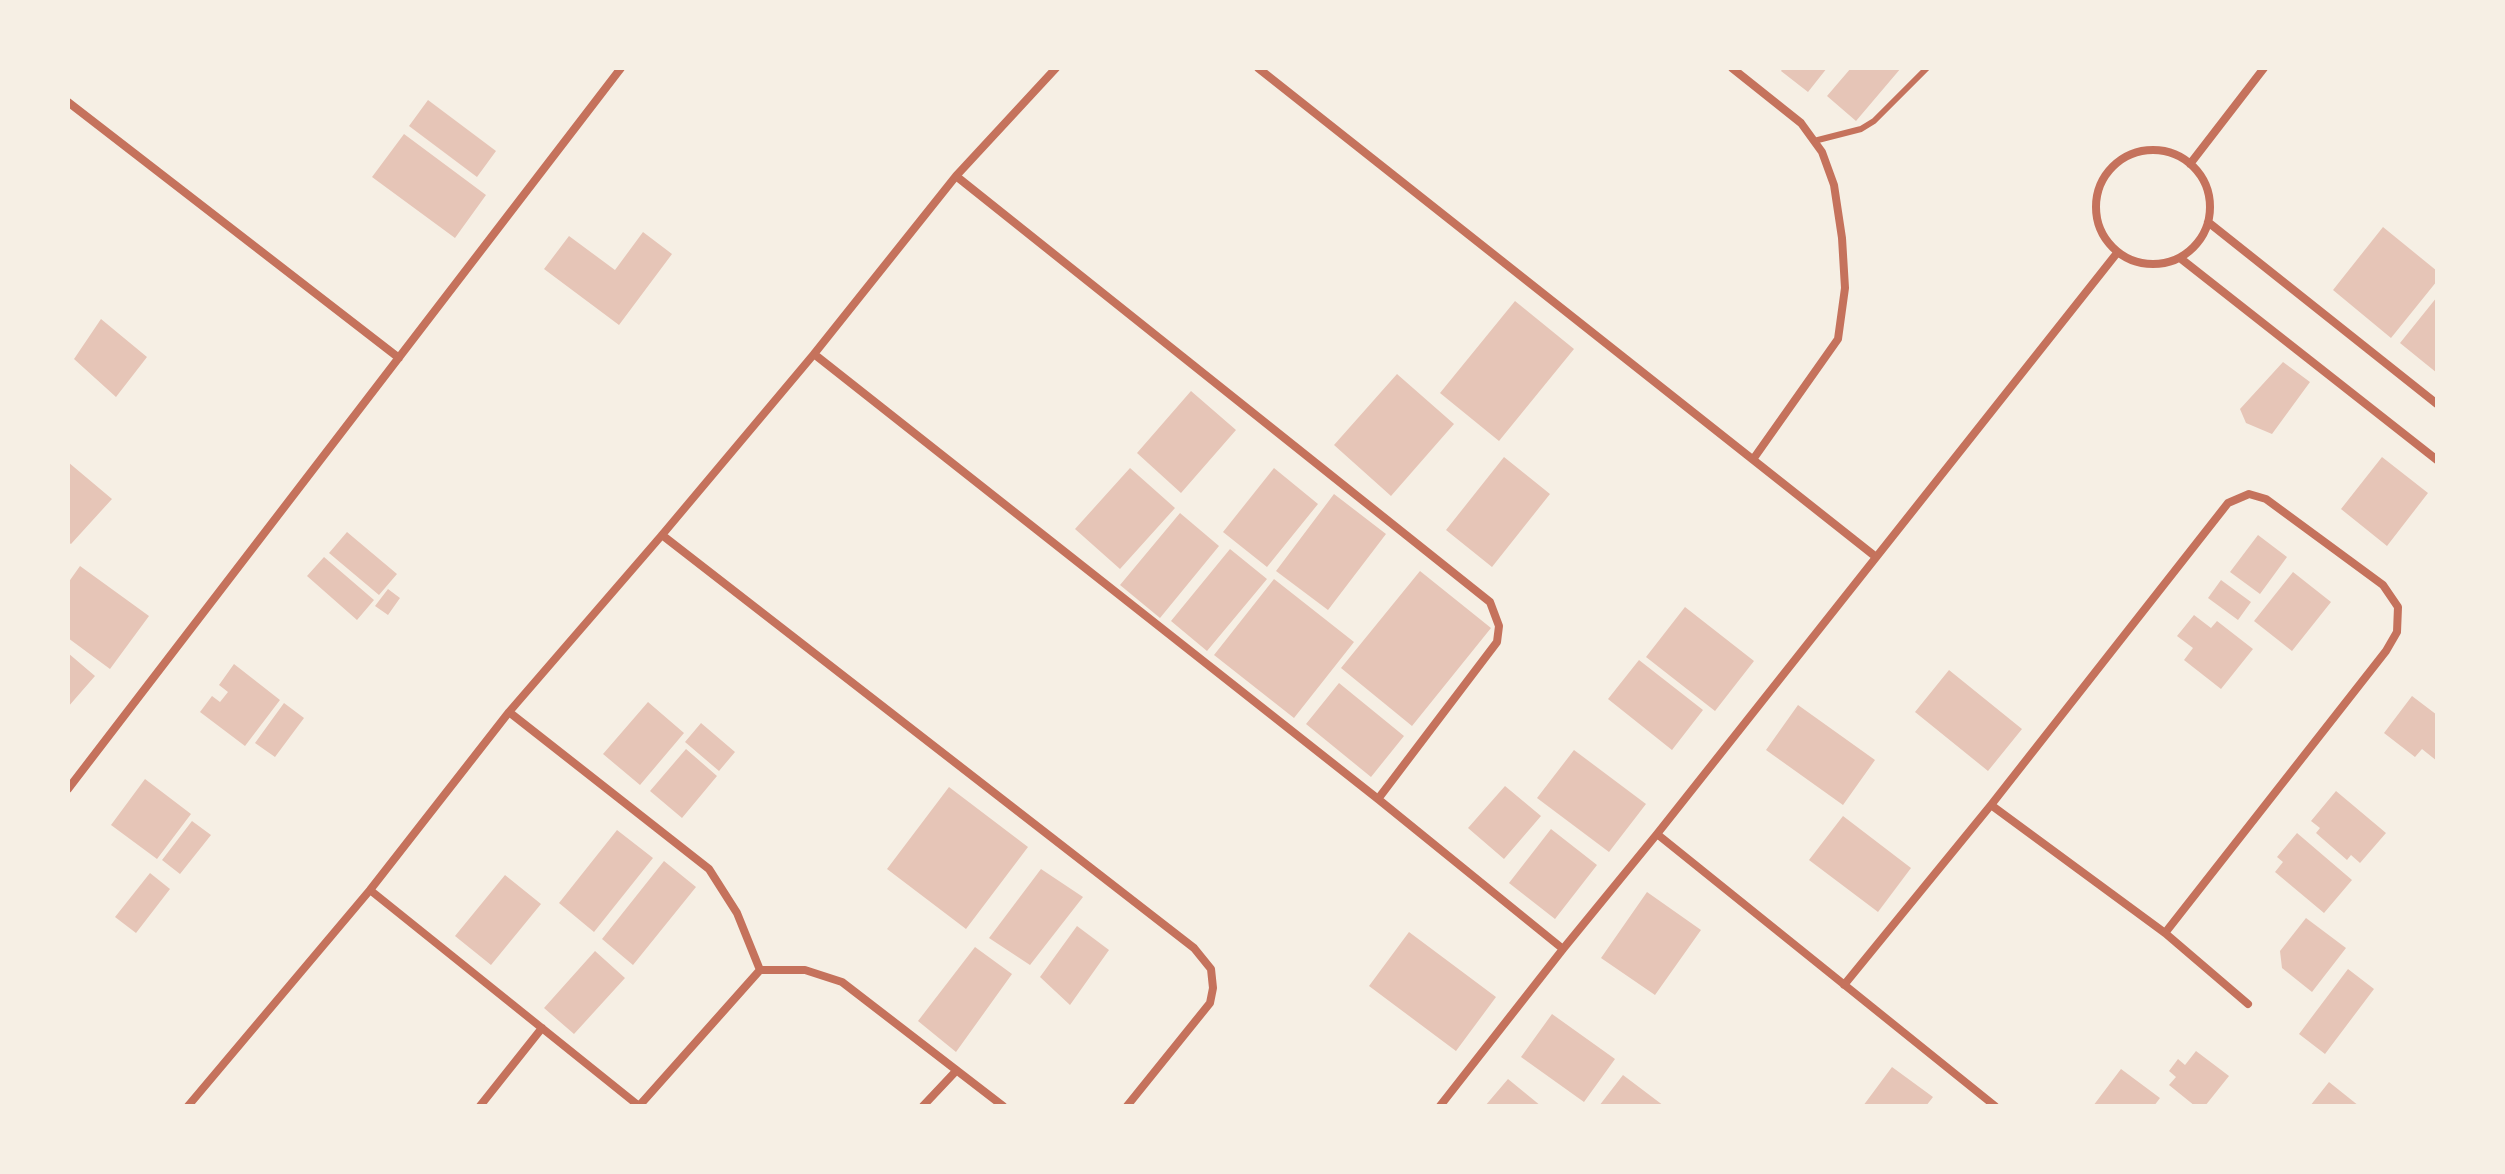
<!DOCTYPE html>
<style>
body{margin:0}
#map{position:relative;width:2505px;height:1174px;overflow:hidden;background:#f6efe4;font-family:Lato,sans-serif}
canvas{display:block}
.frame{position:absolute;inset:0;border:70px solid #f6efe4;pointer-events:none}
</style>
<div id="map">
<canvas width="2505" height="1174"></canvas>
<div class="frame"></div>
</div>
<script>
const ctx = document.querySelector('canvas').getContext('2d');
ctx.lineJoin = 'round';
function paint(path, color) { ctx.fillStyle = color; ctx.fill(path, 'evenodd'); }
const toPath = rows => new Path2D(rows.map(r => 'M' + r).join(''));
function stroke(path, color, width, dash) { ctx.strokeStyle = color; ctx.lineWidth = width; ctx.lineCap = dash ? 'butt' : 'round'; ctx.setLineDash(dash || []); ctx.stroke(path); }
paint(toPath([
 [1783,68,1827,68,1808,92,1781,71],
 [1851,68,1901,68,1856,121,1827,96],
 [428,100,496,151,477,177,409,126],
 [404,134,486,195,455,238,372,177],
 [2383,227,2437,271,2437,281,2391,338,2333,290],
 [643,232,672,254,619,325,544,269,569,236,615,270],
 [2437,297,2437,373,2400,343],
 [1515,301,1574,349,1499,441,1440,393],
 [101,319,147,357,116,397,74,359],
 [2283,362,2310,382,2272,434,2246,423,2240,409],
 [1397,374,1454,424,1391,496,1334,445],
 [1191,391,1236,430,1181,493,1137,453],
 [1504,457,1550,494,1492,567,1446,530],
 [2382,457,2428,493,2387,546,2341,509],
 [68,462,112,499,71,544,68,542],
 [1130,468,1175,508,1120,569,1075,529],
 [1274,468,1318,504,1267,567,1223,532],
 [1334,494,1386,534,1328,610,1276,571],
 [1180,513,1219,546,1160,618,1120,585],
 [347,532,397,574,379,595,329,553],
 [2258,535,2287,557,2260,594,2230,572],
 [1230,549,1267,579,1207,651,1171,621],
 [324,557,374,600,357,620,307,576],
 [80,566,149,616,110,669,68,638,68,583],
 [1420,571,1491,628,1412,726,1341,668],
 [2293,572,2331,602,2292,651,2254,621],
 [1274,579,1354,642,1294,718,1214,655],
 [2221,580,2251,602,2238,620,2208,598],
 [388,589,400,598,388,615,375,606],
 [1685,607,1754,661,1715,711,1646,657],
 [2194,615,2211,628,2217,621,2253,649,2221,689,2184,660,2193,648,2177,636],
 [68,653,95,676,68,707],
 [1639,660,1703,710,1672,750,1608,699],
 [234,664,280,700,245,746,200,712,212,696,220,702,228,692,219,685],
 [1949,670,2022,729,1988,771,1915,712],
 [1339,683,1404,736,1371,777,1306,724],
 [2412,696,2437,715,2437,761,2422,749,2415,757,2384,733],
 [648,702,684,733,640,785,603,754],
 [284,703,304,718,275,757,255,743],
 [1798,705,1875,760,1843,805,1766,750],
 [701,723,735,752,719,771,685,742],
 [686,749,717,776,682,818,650,791],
 [1574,750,1646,804,1609,852,1537,798],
 [145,779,191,814,157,859,111,825],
 [1505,786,1541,816,1504,859,1468,828],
 [949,787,1028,847,966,929,887,869],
 [2336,791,2386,833,2360,863,2351,855,2347,860,2316,833,2320,828,2311,821],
 [1843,816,1911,868,1878,912,1809,860],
 [192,821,211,835,180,874,162,860],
 [1551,829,1597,865,1555,919,1509,883],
 [617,830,653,858,594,932,559,903],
 [2297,833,2352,880,2324,913,2275,872,2283,862,2277,857],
 [664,861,696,887,633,965,602,939],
 [1041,869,1083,897,1030,965,989,938],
 [150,873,170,889,136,933,115,917],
 [505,875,541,904,491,965,455,936],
 [1647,892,1701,930,1655,995,1601,958],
 [2306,918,2346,948,2312,992,2282,968,2280,951],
 [1077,926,1109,950,1070,1005,1040,977],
 [1409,932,1496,997,1456,1051,1369,986],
 [975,947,1012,974,956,1052,918,1021],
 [595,951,625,978,574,1034,544,1008],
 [2348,969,2374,989,2325,1054,2299,1034],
 [1552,1014,1615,1059,1584,1102,1521,1057],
 [2196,1051,2229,1076,2205,1106,2195,1106,2169,1085,2176,1077,2169,1071,2178,1059,2185,1065],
 [1892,1067,1933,1097,1926,1106,1863,1106],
 [2121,1069,2160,1098,2154,1106,2093,1106],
 [1623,1075,1664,1106,1599,1106],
 [1508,1079,1541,1106,1485,1106],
 [2329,1082,2359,1106,2310,1106]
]), '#e6c5b7');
stroke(toPath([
 [1814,141,1861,129,1874,121,1927,68]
]), '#c5725c', 6);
stroke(toPath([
 [1258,68,1876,557],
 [1732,68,1801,123,1822,152,1834,185,1842,238,1845,288,1838,339,1754,458],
 [68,102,399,358],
 '2096 207a57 57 0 1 1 114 0a57 57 0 1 1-114 0Z',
 [2190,164,2264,68],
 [956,176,1490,602,1499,626,1497,642,1378,799],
 [2208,222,2437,404],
 [2180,258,2437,460],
 [814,354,1378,799,1563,949],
 [662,535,1194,948,1211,969,1213,988,1210,1003,1127,1106],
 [509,712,709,869,737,913,760,970],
 [68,789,621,68],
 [1991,805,2165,933,2248,1004],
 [1657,834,1995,1106],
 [370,890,639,1106],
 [760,970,805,970,842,982,1003,1106],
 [1844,985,1991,805,2228,503,2249,494,2266,499,2383,585,2398,607,2397,632,2386,651,2165,933],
 [188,1106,370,890,509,712,662,535,814,354,956,176,1056,68],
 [480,1106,542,1028],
 [639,1106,760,970],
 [923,1106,956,1071],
 [1440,1106,1563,949,1657,834,2117,253]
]), '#c5725c', 8);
</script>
